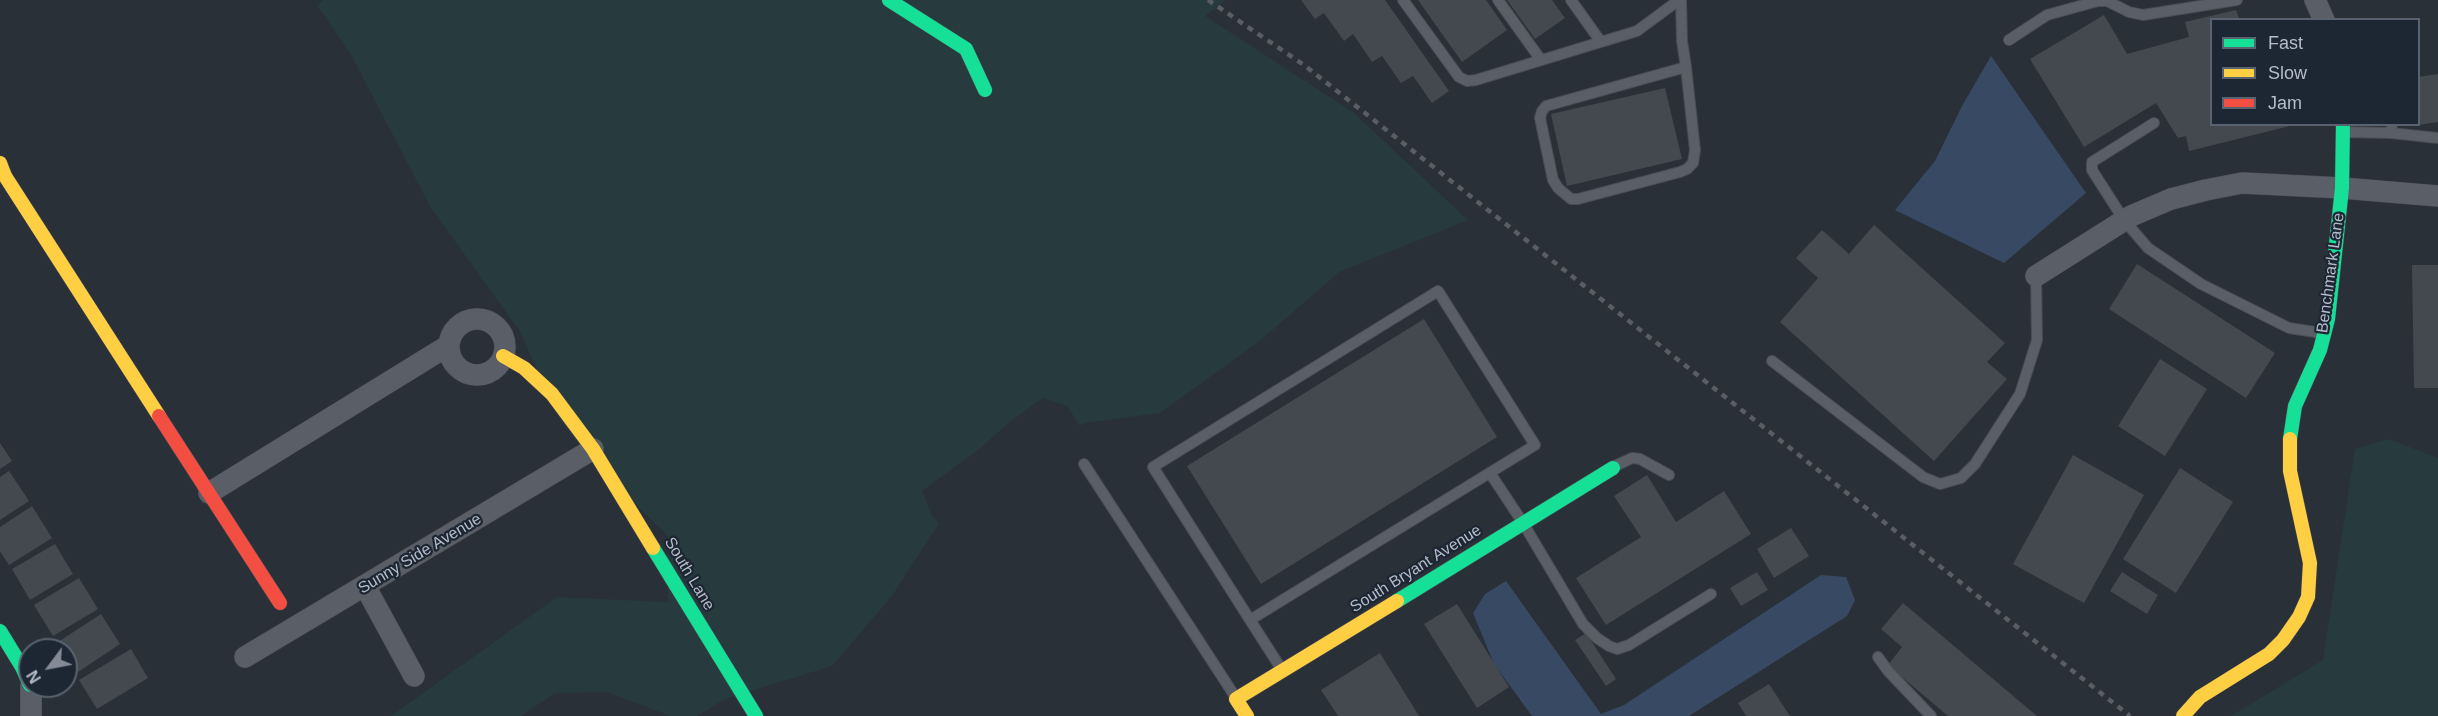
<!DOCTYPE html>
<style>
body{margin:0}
#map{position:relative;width:2438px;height:716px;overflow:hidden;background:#2a3038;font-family:Helvetica,sans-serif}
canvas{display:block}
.legend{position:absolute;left:2210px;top:18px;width:210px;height:108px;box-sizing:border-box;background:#1d2633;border:2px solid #59626f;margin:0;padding:8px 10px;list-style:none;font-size:18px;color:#b4bcc9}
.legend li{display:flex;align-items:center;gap:12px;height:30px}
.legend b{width:30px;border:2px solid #59626f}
.north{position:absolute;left:18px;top:638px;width:60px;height:60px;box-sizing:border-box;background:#1d2633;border:2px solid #59626f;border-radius:50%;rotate:238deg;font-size:16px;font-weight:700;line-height:24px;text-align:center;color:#b4bcc9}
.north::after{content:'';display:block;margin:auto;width:21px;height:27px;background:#848b96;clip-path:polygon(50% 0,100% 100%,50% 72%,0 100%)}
</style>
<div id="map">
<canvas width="2438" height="716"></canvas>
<ul class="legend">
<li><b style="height:8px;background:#16e098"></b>Fast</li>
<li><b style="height:8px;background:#ffcf43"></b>Slow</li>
<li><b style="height:8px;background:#f24e42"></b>Jam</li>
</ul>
<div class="north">N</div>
</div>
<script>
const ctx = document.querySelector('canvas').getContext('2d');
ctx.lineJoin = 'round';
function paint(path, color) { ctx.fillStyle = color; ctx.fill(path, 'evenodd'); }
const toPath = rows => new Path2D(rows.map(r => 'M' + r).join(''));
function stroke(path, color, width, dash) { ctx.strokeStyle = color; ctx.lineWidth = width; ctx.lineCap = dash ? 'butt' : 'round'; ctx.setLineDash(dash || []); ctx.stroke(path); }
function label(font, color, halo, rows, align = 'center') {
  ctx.font = font + ' Helvetica,sans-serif'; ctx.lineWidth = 4.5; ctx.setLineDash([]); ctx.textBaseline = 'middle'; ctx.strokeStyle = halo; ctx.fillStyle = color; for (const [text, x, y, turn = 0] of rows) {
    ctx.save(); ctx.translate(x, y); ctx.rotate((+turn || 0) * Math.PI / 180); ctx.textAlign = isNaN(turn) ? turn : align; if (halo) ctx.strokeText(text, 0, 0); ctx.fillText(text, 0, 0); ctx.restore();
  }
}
paint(toPath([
 [323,0,1226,0,1205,16,1354,113,1468,220,1339,272,1261,340,1160,413,1084,423,1080,426,1067,406,1043,398,1012,420,978,450,922,491,933,517,939,523,892,596,832,666,725,699,697,716,671,716,607,692,555,693,521,716,391,716,557,597,668,602,667,535,592,461,561,421,519,330,431,208,351,55,317,5],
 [2389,439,2438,458,2438,716,2231,716,2323,660,2355,449]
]), '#273a3e');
paint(toPath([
 [1991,56,2086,193,2004,263,1895,210,1935,161,1962,106],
 [1821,575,1846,577,1855,600,1847,616,1689,716,1532,716,1494,664,1473,613,1485,594,1506,581,1601,714,1624,705]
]), '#384963');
paint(toPath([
 [1301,0,1385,0,1449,91,1432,103,1413,76,1401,83,1382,56,1372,62,1353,34,1344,41,1324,13,1315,19],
 [1418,0,1486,0,1507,30,1462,62],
 [1507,0,1552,0,1565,18,1535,39],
 [2236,10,2240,20,2212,20,2212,124,2294,125,2189,151,2186,136,2178,138,2156,103,2084,147,2030,59,2104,15,2127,54,2189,37,2185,22],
 [2438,74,2438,122,2418,125,2418,77],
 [1665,88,1682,159,1567,186,1551,114],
 [1874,225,2005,343,1987,362,2007,379,1934,461,1780,322,1818,278,1796,258,1822,230,1849,254],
 [2137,264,2275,353,2246,398,2109,309],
 [2412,265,2438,265,2438,388,2414,388],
 [1424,319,1497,437,1261,584,1187,466],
 [2160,359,2207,389,2165,456,2118,426],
 [0,443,12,461,0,469],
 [2073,455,2144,495,2084,603,2013,564],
 [2180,468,2233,502,2176,593,2123,559],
 [9,471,29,501,0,520,0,477],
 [1647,475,1676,522,1724,491,1751,534,1606,625,1576,578,1641,537,1614,496],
 [32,506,52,538,9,565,0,551,0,527],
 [1791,528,1809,556,1774,578,1757,549],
 [55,544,73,574,30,600,12,569],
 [1757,572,1768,590,1741,606,1730,588],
 [2122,572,2158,595,2147,614,2110,591],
 [79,578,98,609,53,636,34,605],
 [1903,603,2037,716,1948,716,1888,665,1902,647,1881,629],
 [1457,604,1509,687,1477,708,1424,624],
 [101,614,120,644,78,672,66,654,66,650,63,650,58,642],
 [1586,633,1616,679,1606,686,1575,640],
 [131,649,148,678,97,709,79,680],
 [1380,653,1419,716,1338,716,1321,690],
 [1769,684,1790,716,1746,716,1738,703]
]), '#444950');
const lane = toPath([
 [1403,0,1459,77,1467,81,1476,80,1637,31,1679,0],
 [1498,0,1541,60],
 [1571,0,1601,42],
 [1681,0,1682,41,1686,67,1695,150,1693,163,1687,169,1680,172,1578,199,1571,199,1558,188,1553,180,1540,118,1542,111,1546,106,1686,67],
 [2009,40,2047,15,2098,1,2107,1,2129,12,2143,15,2237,0],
 [2154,123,2092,162,2092,170,2124,220,2148,248,2201,284,2289,328,2322,333],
 [2392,124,2391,133,2438,138],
 [2344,132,2391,133],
 [1772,361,1923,477,1940,484,1961,478,1975,464,2020,394,2037,340,2036,276],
 [1084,464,1236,698],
 [1615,466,1632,458,1640,459,1669,475],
 [1490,473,1523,523,1583,624,1597,638,1609,646,1617,649,1629,645,1711,594],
 [1250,620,1535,445,1438,291,1153,467,1250,620,1282,670],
 [1878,657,1888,671,1931,716]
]);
const street = toPath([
 [2315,0,2324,20],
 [2036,276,2131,216,2171,199,2206,190,2242,183,2342,188,2438,196],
 '449 347a28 28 0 1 1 56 0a28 28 0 1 1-56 0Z',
 [209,493,449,345],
 [365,586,414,676],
 [245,657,593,449],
 [31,686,31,716]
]);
const fast = toPath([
 [889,0,966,49,985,90],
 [2290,439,2295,406,2320,350,2328,319,2342,188,2343,124],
 [653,548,756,716],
 [1397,601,1613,468],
 [0,631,22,667,30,685]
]);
const slow = toPath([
 [0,163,5,176,159,416],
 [503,356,524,368,552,394,593,449,653,548],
 [1247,716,1236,699,1397,601],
 [2183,716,2200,697,2269,654,2283,640,2299,617,2308,597,2310,563,2290,471,2290,439]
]);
const jam = toPath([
 [159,416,280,603]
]);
stroke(lane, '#484c53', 12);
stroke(street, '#484c53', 22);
stroke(fast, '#484c53', 15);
stroke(slow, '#484c53', 15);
stroke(jam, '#484c53', 15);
stroke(lane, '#5a5e66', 10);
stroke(street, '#5a5e66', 21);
stroke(fast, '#16e098', 14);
stroke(slow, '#ffcf43', 14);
stroke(jam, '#f24e42', 14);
stroke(toPath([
 [1208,0,1304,65,2130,716]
]), '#595d64', 4.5, [6, 6]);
label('16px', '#b4bcc9', '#1d2633', [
 ["Benchmark Lane",2331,273,-82],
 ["Sunny Side Avenue",420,554,-31],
 ["South Bryant Avenue",1416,569,-32],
 ["South Lane",689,574,59]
]);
</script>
